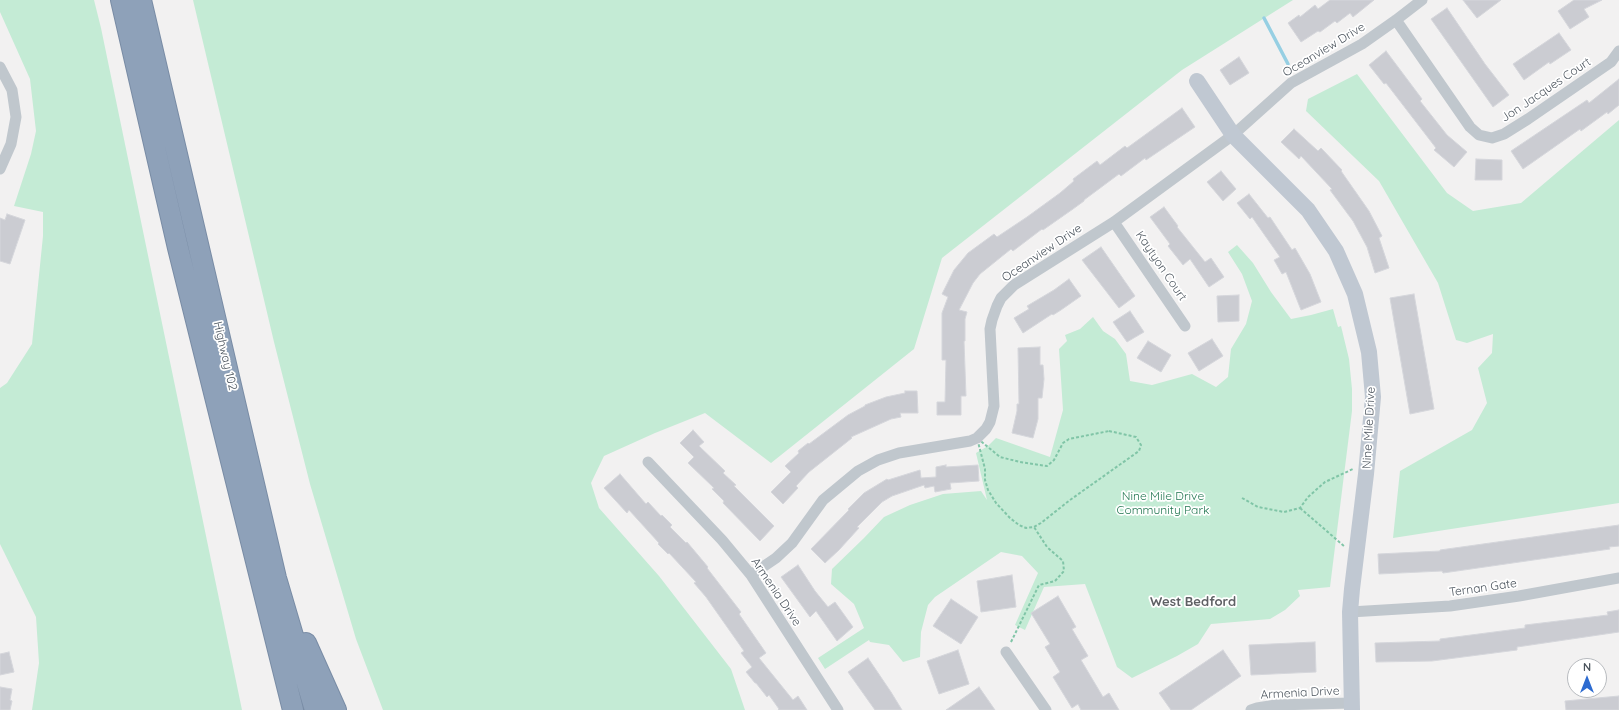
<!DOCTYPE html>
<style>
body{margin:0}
#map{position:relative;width:1619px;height:710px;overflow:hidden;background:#f2f1f1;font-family:Quicksand,sans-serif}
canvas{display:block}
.north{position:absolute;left:1567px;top:658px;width:40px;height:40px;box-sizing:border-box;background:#fff;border:1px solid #b7babe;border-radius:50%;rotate:0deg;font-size:11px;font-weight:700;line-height:16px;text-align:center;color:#4a535c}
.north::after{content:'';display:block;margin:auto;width:14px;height:18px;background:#2d6bd0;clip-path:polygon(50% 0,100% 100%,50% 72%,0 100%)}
</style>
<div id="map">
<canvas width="1619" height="710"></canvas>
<div class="north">N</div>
</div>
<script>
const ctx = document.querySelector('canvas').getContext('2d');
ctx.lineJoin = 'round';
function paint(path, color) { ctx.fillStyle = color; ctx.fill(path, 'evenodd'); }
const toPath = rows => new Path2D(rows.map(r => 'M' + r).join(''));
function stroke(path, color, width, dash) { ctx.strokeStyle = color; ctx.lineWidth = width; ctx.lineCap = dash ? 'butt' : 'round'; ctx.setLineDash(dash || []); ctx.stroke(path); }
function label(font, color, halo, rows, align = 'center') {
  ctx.font = font + ' Quicksand,sans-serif'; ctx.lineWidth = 3.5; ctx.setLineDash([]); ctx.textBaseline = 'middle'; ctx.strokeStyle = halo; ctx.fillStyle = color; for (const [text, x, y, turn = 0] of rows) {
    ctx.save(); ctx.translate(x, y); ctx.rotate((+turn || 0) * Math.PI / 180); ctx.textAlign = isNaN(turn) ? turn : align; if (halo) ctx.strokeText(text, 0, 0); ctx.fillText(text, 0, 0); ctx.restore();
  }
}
paint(toPath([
 [0,0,94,0,101,28,242,710,32,710,39,663,36,617,0,544,0,388,7,383,32,344,43,236,43,212,14,206,31,154,36,131,30,79,0,12],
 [193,0,1293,0,1182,70,942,258,914,349,771,463,705,413,655,433,604,456,591,483,599,508,659,576,731,669,745,710,383,710,356,639,310,484,274,342],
 [1357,74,1447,193,1473,211,1521,203,1619,120,1619,503,1393,538,1400,471,1472,430,1487,403,1478,368,1492,353,1493,334,1467,343,1456,340,1438,283,1379,181,1306,111,1308,99],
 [1237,245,1253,263,1271,292,1291,319,1311,315,1333,309,1338,327,1341,326,1349,359,1352,389,1352,411,1330,587,1298,590,1300,596,1285,610,1270,619,1211,624,1198,644,1177,656,1132,678,1117,667,1085,584,1044,587,1025,630,1015,625,1038,573,1022,556,1001,552,935,597,928,605,921,632,920,657,903,662,889,645,870,642,869,640,825,669,818,658,864,628,854,604,831,584,832,569,864,538,884,517,910,505,943,494,981,491,987,500,976,453,988,446,996,438,1050,457,1063,410,1059,349,1067,341,1065,335,1080,329,1093,317,1103,331,1115,339,1126,354,1130,381,1152,385,1192,374,1216,387,1228,377,1231,349,1246,324,1252,301,1242,274,1228,252]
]), '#c4ebd5');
stroke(toPath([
 [1264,18,1288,64]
]), '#96cfe3', 3.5);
const building = toPath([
 [1330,0,1374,0,1353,17,1350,13,1337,23,1335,21,1320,32,1318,31,1301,42,1288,23,1299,15,1300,17,1315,5,1318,9,1330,0],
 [1463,0,1501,0,1477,18,1463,0],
 [1574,0,1602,0,1584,9,1589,17,1570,29,1558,11,1574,0],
 [1447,8,1485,64,1509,95,1493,107,1431,19,1447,8],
 [1559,33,1571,50,1550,64,1549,62,1524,80,1513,64,1559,33],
 [1386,51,1422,99,1420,101,1447,135,1467,152,1454,167,1434,150,1436,148,1386,83,1384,84,1369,65,1386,51],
 [1239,57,1249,73,1230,85,1220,70,1239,57],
 [1619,79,1619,105,1608,114,1607,112,1581,131,1580,129,1523,169,1511,151,1587,100,1589,103,1619,79],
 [1182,108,1195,127,1146,160,1145,158,1121,176,1119,174,1084,200,1084,201,1073,209,1043,230,1042,229,1013,251,1011,249,980,274,973,283,959,310,967,312,965,319,965,341,964,341,966,396,961,396,961,415,937,415,937,402,945,402,946,360,942,360,942,313,948,297,942,294,954,270,968,253,994,234,997,237,1027,217,1060,193,1074,181,1073,179,1097,161,1100,165,1125,146,1127,148,1182,108],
 [1294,129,1318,151,1321,148,1342,170,1341,171,1369,211,1382,236,1379,238,1389,268,1375,273,1367,247,1353,221,1330,190,1332,189,1301,156,1299,159,1281,142,1294,129],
 [1476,159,1502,160,1502,180,1475,180,1476,159],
 [1221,171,1236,189,1223,201,1207,182,1221,171],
 [1249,194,1268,218,1270,217,1292,250,1295,248,1310,274,1321,302,1301,310,1286,272,1282,274,1274,260,1280,257,1252,217,1250,219,1237,203,1249,194],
 [1164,207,1178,226,1177,227,1205,262,1211,258,1224,277,1209,287,1190,259,1183,265,1168,246,1170,244,1150,217,1164,207],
 [7,214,25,220,10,264,0,261,0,218,5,220,7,214],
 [1101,247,1135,296,1119,308,1082,260,1101,247],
 [1069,279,1081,296,1061,310,1053,315,1052,314,1023,333,1014,318,1029,309,1027,306,1054,290,1069,279],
 [1414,294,1434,409,1410,414,1390,298,1414,294],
 [1239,295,1239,321,1218,322,1217,296,1239,295],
 [1130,311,1144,332,1127,342,1113,322,1130,311],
 [1212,339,1223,356,1199,371,1188,353,1212,339],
 [1148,341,1171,355,1161,372,1137,358,1148,341],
 [1040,347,1040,365,1043,365,1044,379,1042,398,1038,398,1038,419,1033,438,1012,433,1017,411,1017,404,1019,404,1018,348,1040,347],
 [905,391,917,391,918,413,900,413,901,417,891,419,851,437,852,438,809,472,796,486,798,488,783,504,771,492,791,472,785,466,799,453,798,451,808,443,809,444,848,415,865,406,865,405,886,397,905,393,905,391],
 [693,430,704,442,699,446,725,471,723,473,736,485,734,486,774,526,760,541,723,503,724,501,712,489,714,488,688,463,694,457,680,443,693,430],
 [946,465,946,467,978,465,979,481,950,483,951,489,935,492,934,486,925,488,924,485,892,496,882,502,857,527,859,528,839,550,825,563,811,549,849,510,848,509,864,493,887,479,888,480,920,470,921,478,936,477,936,467,946,465],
 [620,474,646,504,648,502,661,516,662,515,672,525,670,527,686,543,687,542,708,567,707,568,741,612,739,614,766,653,759,658,793,700,798,696,807,710,778,710,779,709,769,695,767,697,756,683,755,683,746,672,752,667,741,653,744,651,706,597,694,583,696,582,669,553,668,554,658,544,659,543,629,510,627,513,604,488,620,474],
 [1619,525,1619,546,1609,547,1610,549,1443,573,1442,571,1379,574,1378,554,1440,551,1440,550,1619,525],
 [798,565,815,591,828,607,835,602,853,627,837,641,816,611,810,617,781,577,798,565],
 [1012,575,1016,607,981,612,977,581,1012,575],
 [1058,596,1076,627,1072,629,1088,656,1081,660,1103,697,1109,693,1119,710,1081,710,1078,704,1072,708,1053,677,1060,672,1045,647,1050,644,1031,613,1058,596],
 [951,599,978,617,961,644,933,626,951,599],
 [1619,610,1619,632,1517,647,1517,650,1432,661,1376,662,1375,643,1440,641,1440,639,1525,628,1525,625,1608,615,1607,612,1619,610],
 [1315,642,1316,672,1251,675,1249,645,1315,642],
 [958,650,969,684,939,694,927,661,958,650],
 [1223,650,1241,676,1191,710,1171,710,1159,693,1223,650],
 [9,652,14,672,0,675,0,654,9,652],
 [868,658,891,692,902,710,875,710,848,672,868,658],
 [0,687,12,689,10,700,12,701,10,710,0,710,0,687],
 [979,687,995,710,946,710,972,692,979,687],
 [1619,696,1619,710,1566,710,1565,701,1619,696]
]);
paint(building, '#cbccd2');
stroke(building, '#d5d6db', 1);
const highway = toPath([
 [121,0,178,248,293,710],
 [141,0,276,578,315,710],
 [306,643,336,710]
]);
stroke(highway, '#798ca5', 22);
stroke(toPath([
 [1109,431,1136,437,1141,445,1139,451,1070,500,1041,523,1034,527,1026,528,1019,525,1010,518,996,503,988,490,985,480,985,469,977,438,1000,457,1020,462,1047,466,1054,460,1063,443,1069,439,1109,431],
 [1242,498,1258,507,1284,512,1300,508,1308,497,1325,482,1353,469],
 [1300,508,1344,546],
 [1011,642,1039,585,1055,581,1064,571,1063,561,1047,547,1034,527]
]), '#80c5a7', 2, [3, 2]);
stroke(toPath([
 [1396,20,1470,127,1479,135,1492,138,1504,134,1528,119,1611,62,1619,51],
 [0,67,12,90,16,117,11,144,0,169],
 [1114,222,1185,326],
 [648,462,722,540,751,575,838,710],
 [751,575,776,558,792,543,823,500,858,471,878,460,899,453,970,441,977,438,986,429,990,422,994,406,990,329,992,320,997,306,1001,298,1014,285,1114,222,1233,135,1291,83,1362,44,1396,20,1422,0],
 [1350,612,1450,606,1519,596,1619,578],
 [1006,652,1046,710],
 [1251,710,1257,708,1276,705,1351,703]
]), '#c0c7cd', 11);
stroke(toPath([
 [1197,81,1233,135,1308,210,1336,251,1355,294,1369,352,1373,397,1366,474,1352,589,1350,612,1352,710]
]), '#c0c8d2', 16);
stroke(highway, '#8ea1b9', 20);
label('12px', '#4a535c', '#fff', [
 ["Oceanview Drive",1324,50,-31],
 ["Jon Jacques Court",1546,90,-34],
 ["Oceanview Drive",1042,253,-34],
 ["Kaytyon Court",1161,266,56],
 ["Highway 102",225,356,77],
 ["Nine Mile Drive",1369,428,-87],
 ["Ternan Gate",1483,588,-8],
 ["Armenia Drive",776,592,56],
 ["Armenia Drive",1300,693,-3]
]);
label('12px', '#227651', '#fff', [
 ["Nine Mile Drive",1163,496],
 ["Community Park",1163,510]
]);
label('bold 13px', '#5e6064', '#fff', [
 ["West Bedford",1193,602]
]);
</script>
